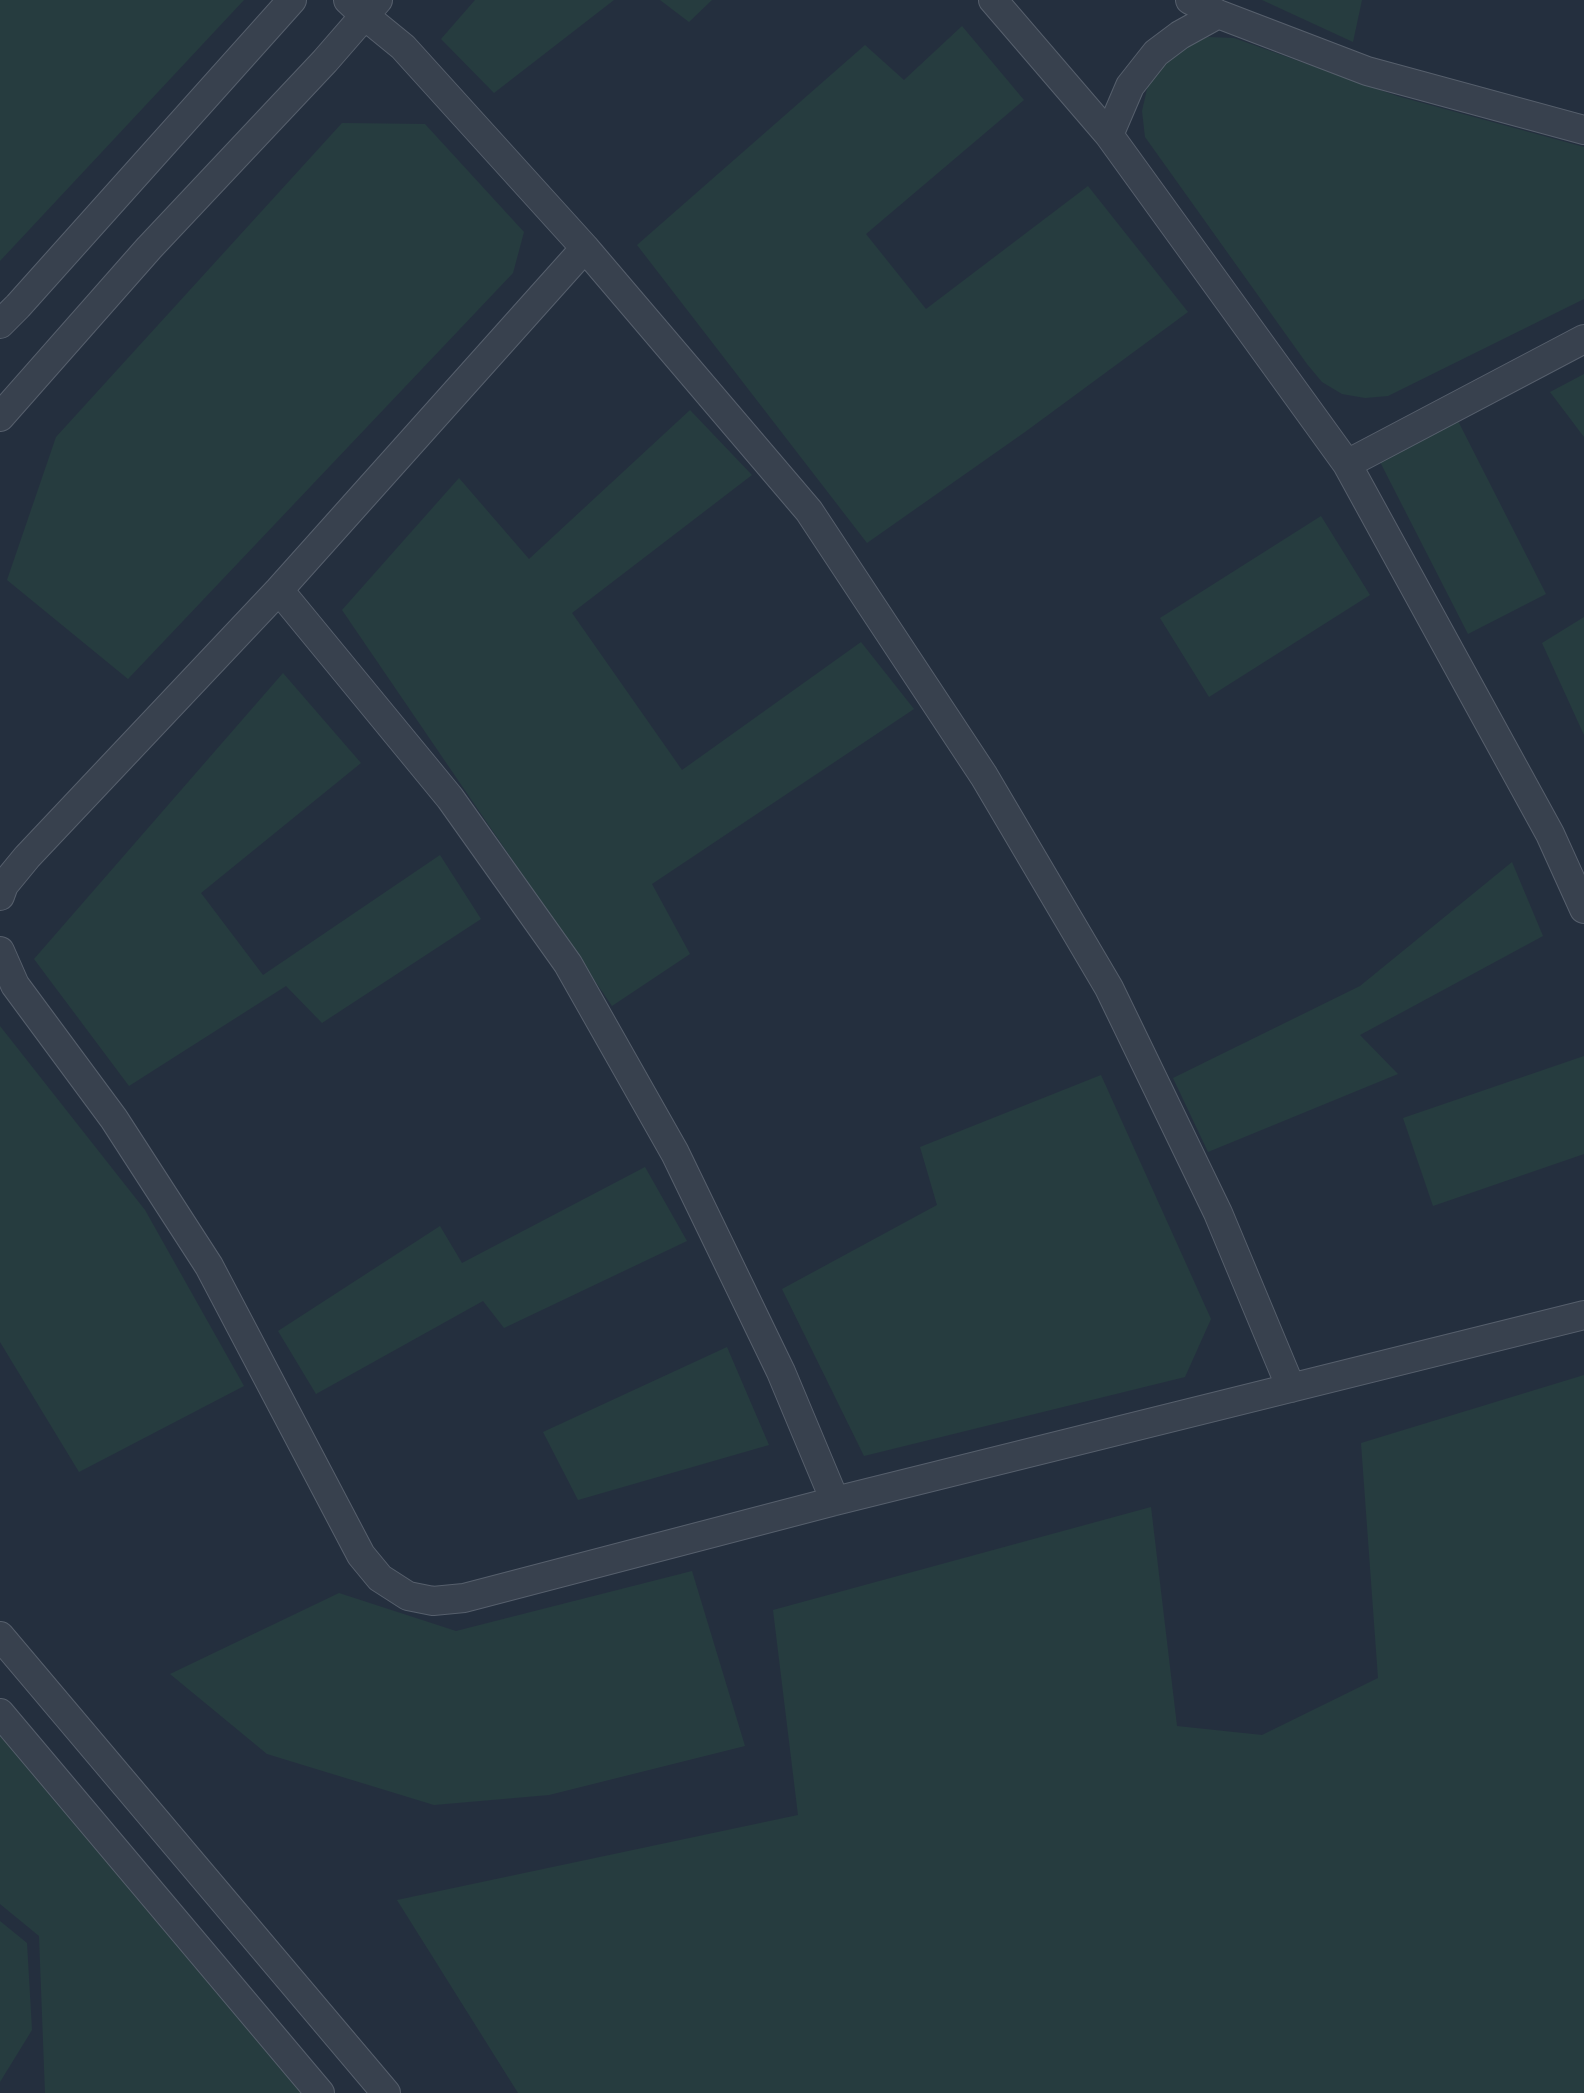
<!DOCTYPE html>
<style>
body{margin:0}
canvas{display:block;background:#242f3e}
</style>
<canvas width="1584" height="2093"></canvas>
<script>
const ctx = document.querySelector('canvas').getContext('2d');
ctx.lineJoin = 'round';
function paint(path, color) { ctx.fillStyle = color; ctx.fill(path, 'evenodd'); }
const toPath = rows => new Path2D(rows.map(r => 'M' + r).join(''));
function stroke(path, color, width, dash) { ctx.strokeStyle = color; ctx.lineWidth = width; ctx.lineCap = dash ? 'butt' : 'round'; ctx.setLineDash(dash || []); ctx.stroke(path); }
paint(toPath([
 [0,0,244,0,0,261],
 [475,0,614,0,494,93,441,39],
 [660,0,712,0,689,22],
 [1262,0,1362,0,1353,42],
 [962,26,1024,100,866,234,926,309,1088,186,1188,312,1025,432,867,543,637,245,865,45,904,80],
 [1208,37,1234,38,1397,96,1584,147,1584,299,1388,396,1365,398,1342,394,1322,382,1307,364,1145,137,1142,111,1148,85,1161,62,1183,46],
 [342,123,425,124,524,232,513,273,128,679,7,580,56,437],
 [1584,374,1584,437,1550,392],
 [690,410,752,475,572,613,682,770,861,642,914,709,652,884,690,954,612,1006,342,610,459,478,529,559],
 [1456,417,1546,594,1468,634,1377,456],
 [1321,516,1370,595,1209,697,1160,618],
 [1584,617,1584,735,1542,643],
 [283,673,361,763,201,893,263,975,440,855,481,919,322,1023,286,986,129,1086,34,959],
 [1512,862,1543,936,1360,1035,1398,1074,1208,1152,1173,1078,1360,986],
 [0,1026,145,1210,244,1386,79,1472,0,1342],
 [1584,1056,1584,1154,1433,1206,1403,1118],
 [1101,1075,1211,1319,1185,1377,864,1456,782,1289,937,1205,920,1147],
 [645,1167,687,1241,504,1328,483,1301,316,1394,278,1331,440,1226,462,1263],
 [727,1347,769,1445,578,1500,543,1432],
 [1584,1375,1584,2093,518,2093,397,1900,798,1815,773,1610,1151,1507,1177,1726,1262,1735,1378,1678,1361,1443],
 [692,1571,745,1746,549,1795,434,1805,267,1754,170,1674,339,1593,456,1631],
 [0,1713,320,2093,45,2093,39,1936,0,1904],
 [0,1921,27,1943,32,2030,0,2082]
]), '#263c3f');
const minor = toPath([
 [348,0,365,16,403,47,585,248,809,511,984,776,1109,988,1218,1213,1291,1388],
 [993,0,1109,135,1347,464,1550,834,1584,909],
 [1190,0,1218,14,1367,71,1584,130],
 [1109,135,1130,86,1156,53,1180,35,1218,14],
 [0,324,18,306,292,0],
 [0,417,149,248,325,61,378,0],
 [1347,464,1584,339],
 [279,590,450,798,568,964,675,1153,781,1372,835,1501],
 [0,896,4,885,27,857,279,590,585,248],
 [0,951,15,985,114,1119,209,1266,361,1555,380,1578,408,1596,433,1601,464,1598,835,1501,1584,1315]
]);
const tertiary = toPath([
 [0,1636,386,2093],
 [0,1713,320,2093]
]);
stroke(minor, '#565f6c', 30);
stroke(tertiary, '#565f6c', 30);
stroke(minor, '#38414e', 28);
stroke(tertiary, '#38414e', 28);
</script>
